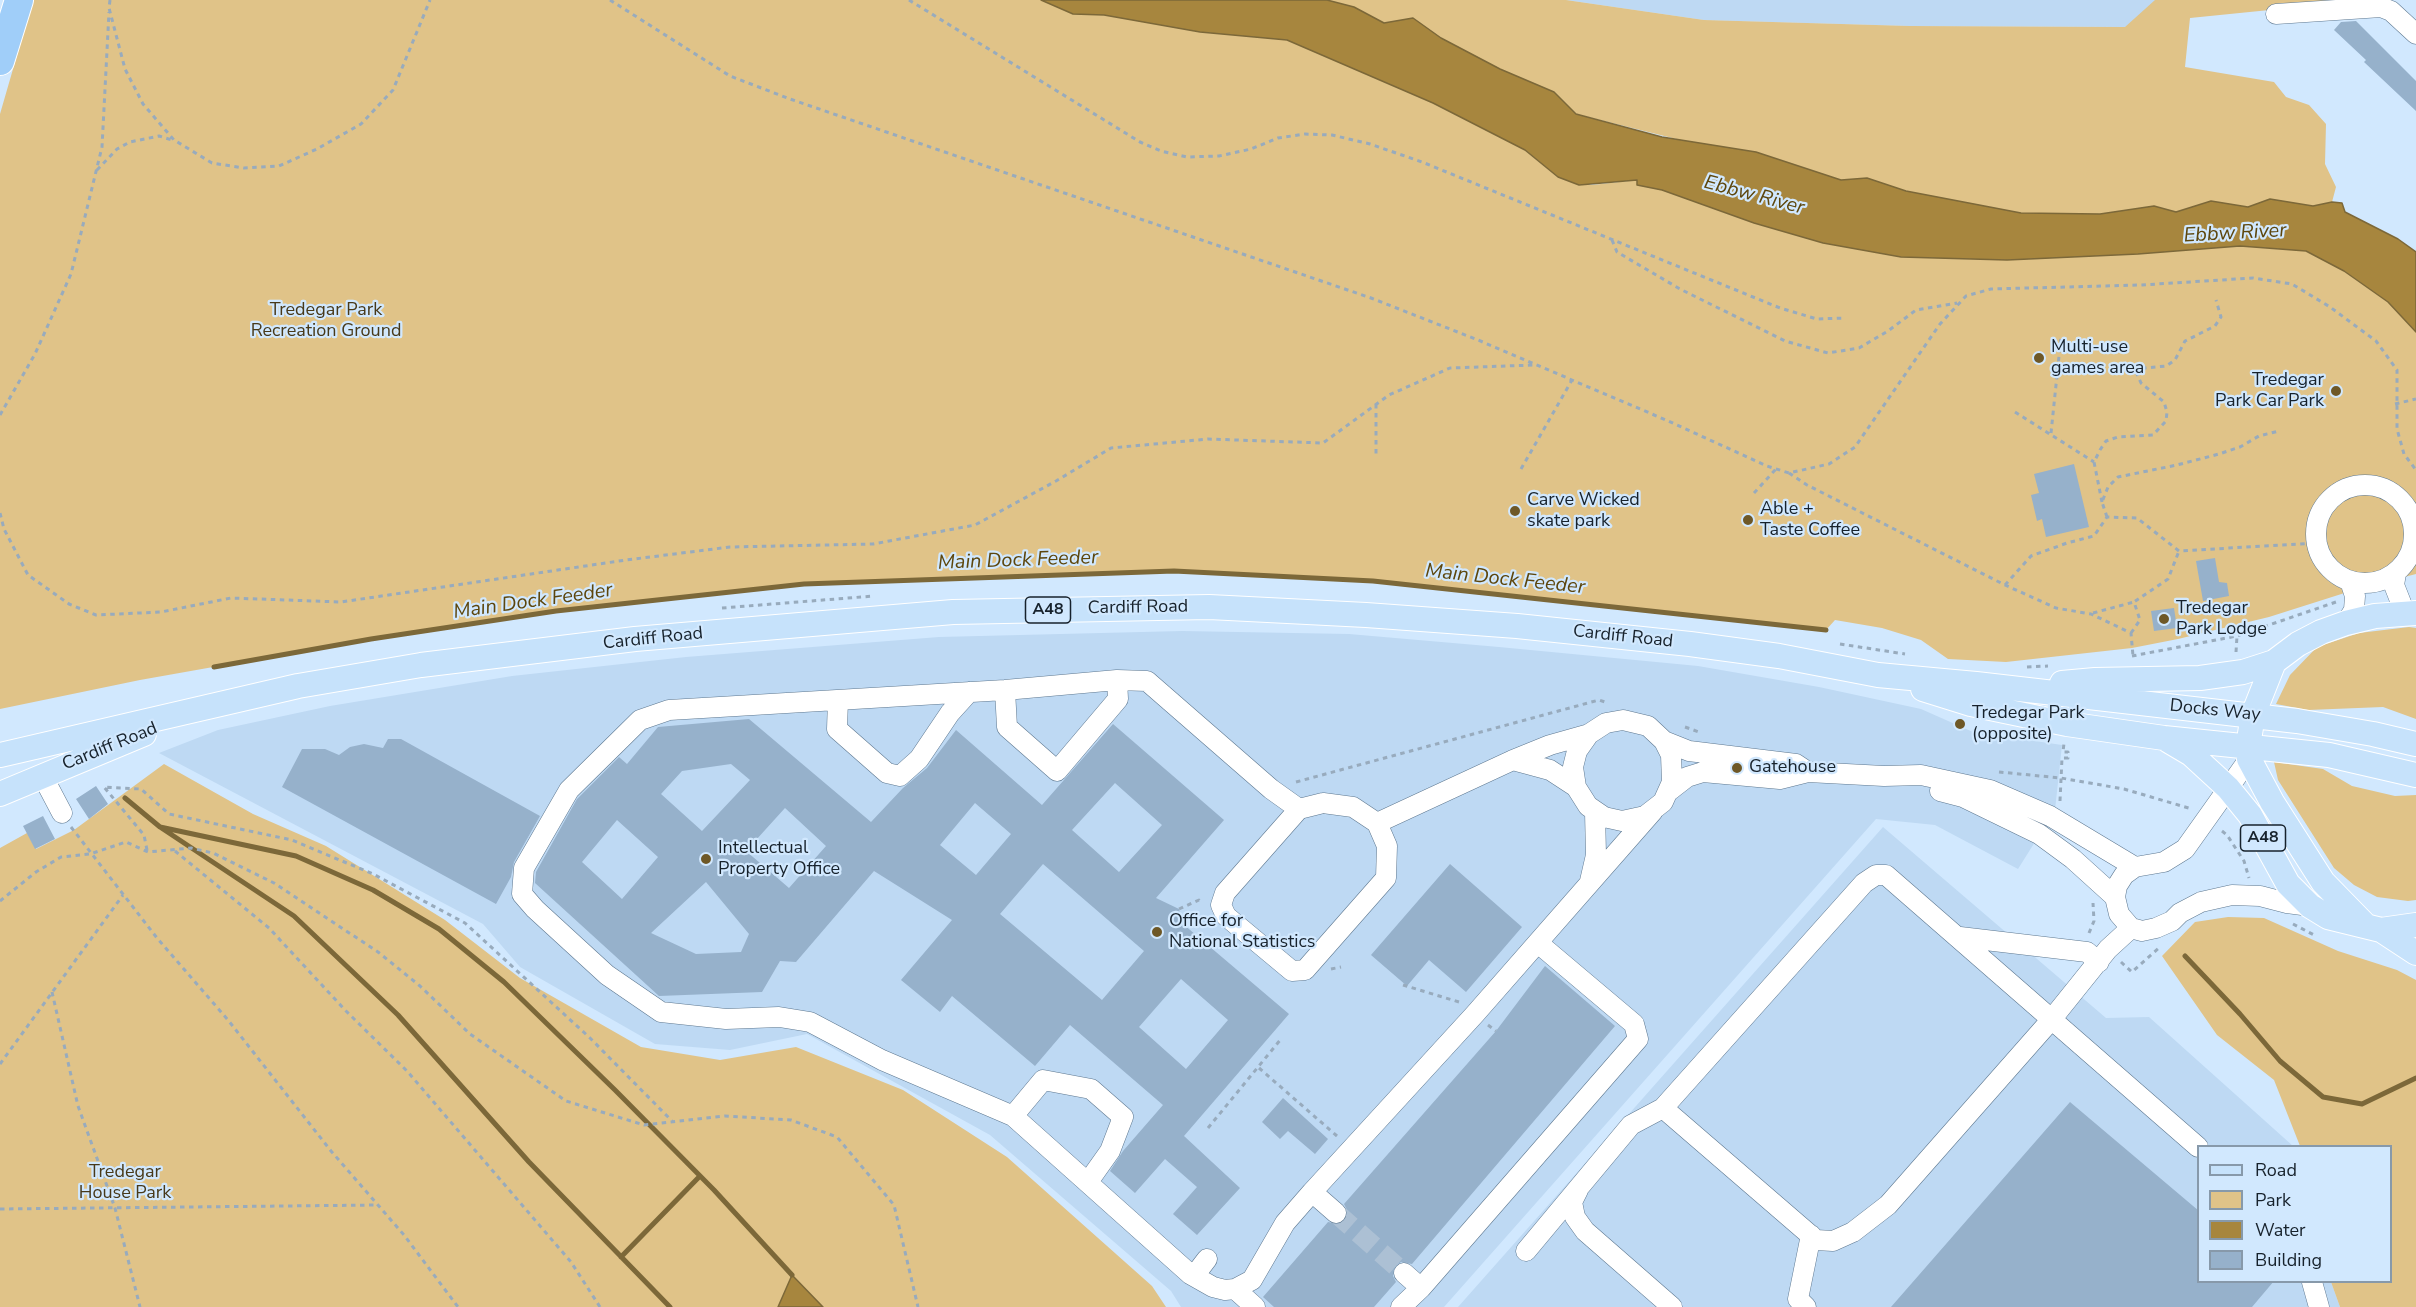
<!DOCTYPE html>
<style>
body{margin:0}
#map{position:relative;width:2416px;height:1307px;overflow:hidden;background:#d1e8fe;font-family:"Nunito Sans",sans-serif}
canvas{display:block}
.legend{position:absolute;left:2197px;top:1145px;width:195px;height:138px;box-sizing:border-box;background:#d1e8fe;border:2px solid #8799aa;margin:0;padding:8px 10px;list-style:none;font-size:18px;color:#17222c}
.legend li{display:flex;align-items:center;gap:12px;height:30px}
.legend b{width:30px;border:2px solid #8799aa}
</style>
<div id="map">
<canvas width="2416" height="1307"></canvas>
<ul class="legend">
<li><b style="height:8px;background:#c6e2fb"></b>Road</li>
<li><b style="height:16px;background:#e0c388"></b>Park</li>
<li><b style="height:16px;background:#a7863e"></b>Water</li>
<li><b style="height:16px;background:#96b1cb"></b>Building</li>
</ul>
</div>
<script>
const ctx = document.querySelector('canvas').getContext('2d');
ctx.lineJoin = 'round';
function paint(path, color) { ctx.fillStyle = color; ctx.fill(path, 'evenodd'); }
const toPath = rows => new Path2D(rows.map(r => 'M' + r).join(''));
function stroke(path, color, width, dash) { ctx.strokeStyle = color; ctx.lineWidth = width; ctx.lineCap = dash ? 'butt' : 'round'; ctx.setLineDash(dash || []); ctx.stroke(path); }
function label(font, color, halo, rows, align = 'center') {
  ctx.font = font + ' "Nunito Sans",sans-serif'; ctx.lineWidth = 4.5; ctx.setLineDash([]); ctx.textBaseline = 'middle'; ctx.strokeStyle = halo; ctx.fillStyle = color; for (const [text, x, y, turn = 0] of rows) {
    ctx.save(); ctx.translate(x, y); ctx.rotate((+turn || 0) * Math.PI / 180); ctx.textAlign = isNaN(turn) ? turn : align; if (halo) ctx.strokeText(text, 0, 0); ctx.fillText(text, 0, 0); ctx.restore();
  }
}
paint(toPath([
 [1566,0,2313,0,2125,27,1910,26,1704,20],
 [1182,631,1349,634,1499,647,1698,666,1819,687,1921,709,1973,732,2062,745,2055,810,2018,869,1935,825,1876,819,1444,1307,1181,1307,1171,1291,990,1135,807,1034,730,1050,655,1044,520,967,483,924,159,753,218,730,330,706,512,676,686,657,939,637],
 [1883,827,2106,1018,2149,1017,2293,1146,2198,1146,2198,1282,2331,1282,2340,1307,1458,1307]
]), '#bed9f3');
paint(toPath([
 [33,0,1041,0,1073,14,1104,15,1200,32,1287,40,1433,103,1503,138,1525,150,1558,177,1579,185,1592,185,1637,180,1638,185,1662,190,1754,223,1823,243,1901,257,2007,260,2138,254,2240,246,2306,251,2344,271,2388,302,2416,332,2416,574,2354,590,2269,617,2178,639,2132,648,2006,662,1948,659,1921,640,1882,628,1835,620,1826,630,1373,581,1174,571,804,584,556,611,371,639,140,680,0,709,0,114],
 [1327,0,1566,0,1704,20,1910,26,2125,27,2155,0,2369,0,2190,18,2185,67,2274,82,2286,97,2309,105,2326,124,2325,164,2336,187,2332,202,2313,206,2270,199,2248,207,2211,201,2176,212,2154,206,2100,214,2021,213,1906,191,1867,178,1841,180,1576,114,1554,92,1500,69,1441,38,1413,19,1384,23,1354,7],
 [2409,627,2416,628,2416,719,2383,707,2308,710,2276,704,2290,675,2317,647,2359,633],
 [2274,762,2323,769,2352,786,2395,796,2416,795,2416,900,2408,901,2377,897,2354,885,2334,868,2278,780],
 [164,764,253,814,326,846,445,920,520,978,641,1047,720,1060,796,1047,903,1090,1007,1157,1152,1286,1166,1307,823,1307,792,1276,778,1307,0,1307,0,848,27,833,36,849,74,830],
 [2228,917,2264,918,2338,951,2397,970,2416,980,2416,1307,2340,1307,2331,1282,2390,1282,2390,1146,2300,1146,2274,1080,2217,1035,2162,956,2195,922]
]), '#e0c388');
const water = toPath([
 [1041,0,1327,0,1354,7,1384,23,1413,18,1441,38,1500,69,1554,92,1576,114,1662,137,1756,152,1841,180,1867,178,1906,191,2021,213,2100,214,2154,206,2176,212,2211,201,2248,207,2270,199,2313,206,2332,202,2342,203,2345,212,2398,239,2416,252,2416,332,2388,302,2344,271,2306,251,2240,246,2138,254,2007,260,1901,257,1823,243,1754,223,1662,190,1637,185,1637,180,1579,185,1558,177,1525,150,1433,103,1287,40,1200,32,1104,15,1073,14,1041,0],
 [792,1275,823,1307,778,1307,792,1275]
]);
paint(water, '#a7863e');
stroke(water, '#7c6839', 1.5);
stroke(toPath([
 [214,667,371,639,556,611,804,584,1174,571,1373,581,1826,630],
 [125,798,160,827,294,916,398,1015,529,1162,670,1307],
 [160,827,296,856,373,890,439,929,504,982,615,1090,714,1190,792,1275],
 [2185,956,2240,1014,2280,1061,2323,1097,2362,1104,2416,1078],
 [621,1257,700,1176]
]), '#7c6839', 5);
paint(toPath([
 [2356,21,2416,81,2416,111,2364,62,2366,60,2334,30,2341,22],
 [2074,464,2089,527,2046,537,2042,519,2037,521,2031,495,2039,493,2034,474],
 [2215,558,2219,582,2227,583,2229,596,2203,601,2196,561],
 [2174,608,2177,628,2154,631,2151,611],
 [749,719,871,822,903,788,927,768,956,730,1042,805,1113,724,1224,820,1156,898,1179,909,1183,924,1289,1014,1184,1136,1240,1188,1197,1235,1173,1214,1197,1187,1165,1159,1135,1193,1110,1171,1123,1151,1163,1105,1070,1025,1035,1066,952,996,940,1012,901,980,952,920,874,871,796,962,780,961,762,992,659,996,535,883,536,872,577,799,619,757,627,764,658,727],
 [731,764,750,780,702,831,661,794,682,771],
 [1115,783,1162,825,1119,872,1072,830],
 [975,803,1011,834,976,875,940,845],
 [785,808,826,846,789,888,746,851],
 [617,820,658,857,622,899,582,862],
 [1043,864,1144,951,1102,1000,1000,914],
 [706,882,749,934,741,952,696,954,651,933],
 [1181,979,1228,1020,1186,1069,1139,1027],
 [388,739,401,739,540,816,514,862,511,877,496,904,282,787,302,749,325,749,339,755,350,747,364,744,383,748],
 [96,786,108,804,89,819,76,799],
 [43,816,55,839,35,849,23,826],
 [1450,864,1522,927,1466,992,1429,960,1407,986,1371,955],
 [1545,966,1615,1026,1412,1264,1401,1262,1395,1266,1393,1276,1396,1282,1374,1307,1274,1307,1263,1297,1328,1222,1339,1224,1345,1220,1347,1210,1344,1204,1496,1031],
 [1283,1098,1328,1139,1315,1154,1288,1131,1280,1139,1262,1122],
 [2070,1102,2199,1211,2199,1281,2274,1281,2252,1307,1891,1307]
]), '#96b1cb');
stroke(toPath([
 [1336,1213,1404,1273]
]), '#acc0d4', 20, [20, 10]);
const minor = toPath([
 [2276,14,2381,7,2391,11,2416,34],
 '2316 534a49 49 0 1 1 98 0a49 49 0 1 1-98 0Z',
 [2396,573,2394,585,2405,613],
 [2346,623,2354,610,2355,596,2350,581],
 [1005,690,1007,727,1057,771,1118,699,1117,680],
 [838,700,837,729,887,773,900,776,919,759,950,713,969,692],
 [1664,741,1689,751,1796,764,1808,772],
 [2249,759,2185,849,2164,862,2135,867,2124,875,2117,886,2115,897,2119,914,2131,928,2142,931,2156,928,2172,921,2180,913,2201,902,2232,895,2260,896,2287,903,2310,906],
 [1513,760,1550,770,1576,787],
 [42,775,62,813],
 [1669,791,1687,777,1703,772,1780,779,1808,772,1884,776,1921,775,1990,790,2050,816,2135,867],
 [1940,791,1963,797,2039,834,2073,859,2115,897],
 [1323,803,1353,807,1377,823,1387,846,1386,878,1305,970,1292,971,1226,916,1221,905,1225,893,1299,809,1323,803],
 [1299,809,1271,789,1147,681,1117,680,1005,690,669,710,640,720,569,790,524,868,522,894,535,909,607,975,661,1012,726,1019,779,1017,810,1022,882,1060,1013,1116,1190,1274,1213,1287,1225,1290,1235,1289,1252,1280,1285,1223,1312,1192,1475,1014,1653,811],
 [1377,823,1513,760,1550,745,1589,734,1606,723,1623,720,1648,726,1664,741,1671,755,1672,782,1663,802,1645,816,1622,821,1604,817,1588,806,1576,787,1573,767,1577,751,1589,734],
 [1590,881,1596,855,1595,812],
 [1960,937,2087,952,2099,962],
 [1663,1108,1816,1240,1833,1241,1853,1232,1888,1205,2051,1020,2108,949,2131,928],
 [1013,1116,1043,1080,1091,1089,1123,1117,1110,1151,1088,1182],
 [1578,1190,1572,1202,1575,1217,1585,1231,1672,1307],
 [1312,1192,1336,1213],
 [1526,1251,1631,1125,1663,1108,1864,883,1876,875,1886,875,2198,1147],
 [1404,1273,1421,1288],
 [1194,1276,1207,1259],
 [2312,1282,2319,1307],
 [1235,1289,1255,1307],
 [1401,1307,1421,1288,1638,1039,1634,1024,1538,943],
 [1806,1307,1798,1299,1811,1235]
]);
const major = toPath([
 [2062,683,2095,680,2200,678,2243,672,2274,662],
 [1923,689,1971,704,2067,724,2164,738,2329,755,2416,775],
 [2169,741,2191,754,2228,788,2250,815,2288,884,2310,906,2328,917,2381,930,2416,925],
 [0,755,298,686,421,665,635,639,953,612,1209,607,1366,615,1517,626,1690,644,1779,656,1878,675,1976,684,2297,721,2373,734,2416,744],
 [0,794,144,734],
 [2365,925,2323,882,2272,802,2249,759,2248,746,2253,715,2274,662,2298,644,2321,632,2346,623,2375,616,2416,613],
 [2381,930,2416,953]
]);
const highway = toPath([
 [0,61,19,0]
]);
stroke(minor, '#5e7890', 21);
stroke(major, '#fff', 26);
stroke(highway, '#fff', 30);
stroke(toPath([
 [110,0,109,8,125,69,143,104,174,140,212,163,244,168,279,166,317,149,361,124,393,90,430,0],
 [610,0,730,76,790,99,1371,298,1478,340,1666,420,1767,466,1789,473,1829,464,1855,447,1940,324,1966,296,1991,289,2141,285,2253,278,2292,284,2330,307,2376,341,2397,370,2397,429,2404,454,2416,470],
 [909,0,1140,142,1161,151,1187,157,1219,156,1251,149,1278,138,1305,134,1332,135,1370,144,1422,162,1780,308,1817,319,1845,318],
 [97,170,117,149,130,142,159,136,172,140],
 [1612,240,1617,252,1680,289,1785,341,1828,353,1859,348,1888,331,1916,310,1957,303],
 [1376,404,1376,454],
 [2395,404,2416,399],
 [2015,412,2094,462],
 [0,415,35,354,71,274,102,147,109,12],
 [2051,433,2061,337],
 [1521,469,1572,380],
 [1789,473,1807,485,2005,585,2056,608,2091,614,2131,633,2133,656],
 [1754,493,1776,469],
 [2102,502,2094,462,2100,450,2106,441,2118,437,2153,435,2166,421,2167,412,2164,402,2141,383,2137,374,2145,368,2166,366,2175,360,2185,341,2215,326,2221,317,2216,300],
 [0,513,4,529,28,575,69,604,96,615,161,612,231,598,341,602,626,560,730,547,873,544,975,525,1056,481,1111,448,1208,439,1323,443,1389,395,1450,368,1534,365],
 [2107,517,2102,502,2108,487,2118,477,2177,465,2219,454,2240,447,2259,436,2279,431],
 [2005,585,2031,556,2067,543,2094,536,2107,517,2137,518,2179,551,2316,543],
 [722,608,874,596],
 [2093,613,2134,602],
 [2131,633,2140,620,2134,602,2168,579,2179,551],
 [1840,644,1905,654],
 [2236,652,2237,636],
 [2132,656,2237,636,2336,602],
 [2027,667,2048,666],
 [1685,727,1699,732],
 [1999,772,2061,778,2124,789,2192,809],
 [1296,782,1599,700,1608,703],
 [2060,801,2062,758,2068,758,2068,752,2063,752,2064,743],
 [71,827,157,938,228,1020,331,1151,404,1235,458,1307],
 [2222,831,2227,835,2244,861,2249,878],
 [147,850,144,835,104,787,141,789,169,814,292,840,373,874,465,923,590,1038,672,1121],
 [175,851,269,928,346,1011,407,1071,571,1262,600,1307],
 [0,901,36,872,61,857,90,854,126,842,148,852,191,848,213,853,274,883,378,952,420,986,470,1034,566,1101,644,1125,725,1116,791,1120,837,1137,894,1205,918,1307],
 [1179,909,1199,900,1202,903],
 [2293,924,2314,935],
 [2089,933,2094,921,2093,903],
 [2121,962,2132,972,2160,947],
 [1331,969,1341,967],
 [1403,985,1459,1002],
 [52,992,78,1106,115,1208,140,1307],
 [1488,1025,1496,1031],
 [0,1064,123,895],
 [1259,1068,1337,1136],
 [1208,1128,1281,1039],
 [0,1209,378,1205]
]), '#98abbd', 3, [4.5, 4.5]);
stroke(minor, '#fff', 20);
stroke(major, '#c6e2fb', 24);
stroke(highway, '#a0cef9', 28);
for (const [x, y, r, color] of [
 [2039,358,6,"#6e5827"],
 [2336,391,6,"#6e5827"],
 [1515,511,6,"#6e5827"],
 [1748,520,6,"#6e5827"],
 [2164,619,6,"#6e5827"],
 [1960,724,6,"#6e5827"],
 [1737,768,6,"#6e5827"],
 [706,859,6,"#6e5827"],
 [1157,932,6,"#6e5827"]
]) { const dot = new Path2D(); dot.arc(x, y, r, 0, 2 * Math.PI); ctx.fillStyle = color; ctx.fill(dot); stroke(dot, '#d1e8fe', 2); }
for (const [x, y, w] of [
 [1048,610,45],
 [2263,838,45]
]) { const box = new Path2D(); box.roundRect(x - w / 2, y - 13, w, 26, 4.5); ctx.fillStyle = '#d1e8fe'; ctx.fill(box); stroke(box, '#17222c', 1.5); }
label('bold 16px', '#17222c', null, [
 ["A48",1048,610],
 ["A48",2263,838]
]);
label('18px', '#483919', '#d1e8fe', [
 ["Tredegar Park",326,311],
 ["Recreation Ground",326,332],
 ["Tredegar",125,1173],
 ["House Park",125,1194]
]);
label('18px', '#17222c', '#d1e8fe', [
 ["Multi-use",2051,348],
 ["games area",2051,369],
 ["Tredegar",2324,381,"right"],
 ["Park Car Park",2324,402,"right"],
 ["Carve Wicked",1527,501],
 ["skate park",1527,522],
 ["Able +",1760,510],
 ["Taste Coffee",1760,531],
 ["Tredegar",2176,609],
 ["Park Lodge",2176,630],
 ["Tredegar Park",1972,714],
 ["(opposite)",1972,735],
 ["Gatehouse",1749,768],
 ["Intellectual",718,849],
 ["Property Office",718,870],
 ["Office for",1169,922],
 ["National Statistics",1169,943]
], 'left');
label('18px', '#17222c', '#d1e8fe', [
 ["Cardiff Road",1138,608,-1],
 ["Cardiff Road",1623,637,6],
 ["Cardiff Road",653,639,-6],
 ["Docks Way",2215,711,6],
 ["Cardiff Road",110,747,-22]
]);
label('italic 20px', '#5d460c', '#d1e8fe', [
 ["Ebbw River",1754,196,15],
 ["Ebbw River",2235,234,-3],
 ["Main Dock Feeder",1018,561,-2],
 ["Main Dock Feeder",1505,580,6],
 ["Main Dock Feeder",533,602,-8]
]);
</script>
